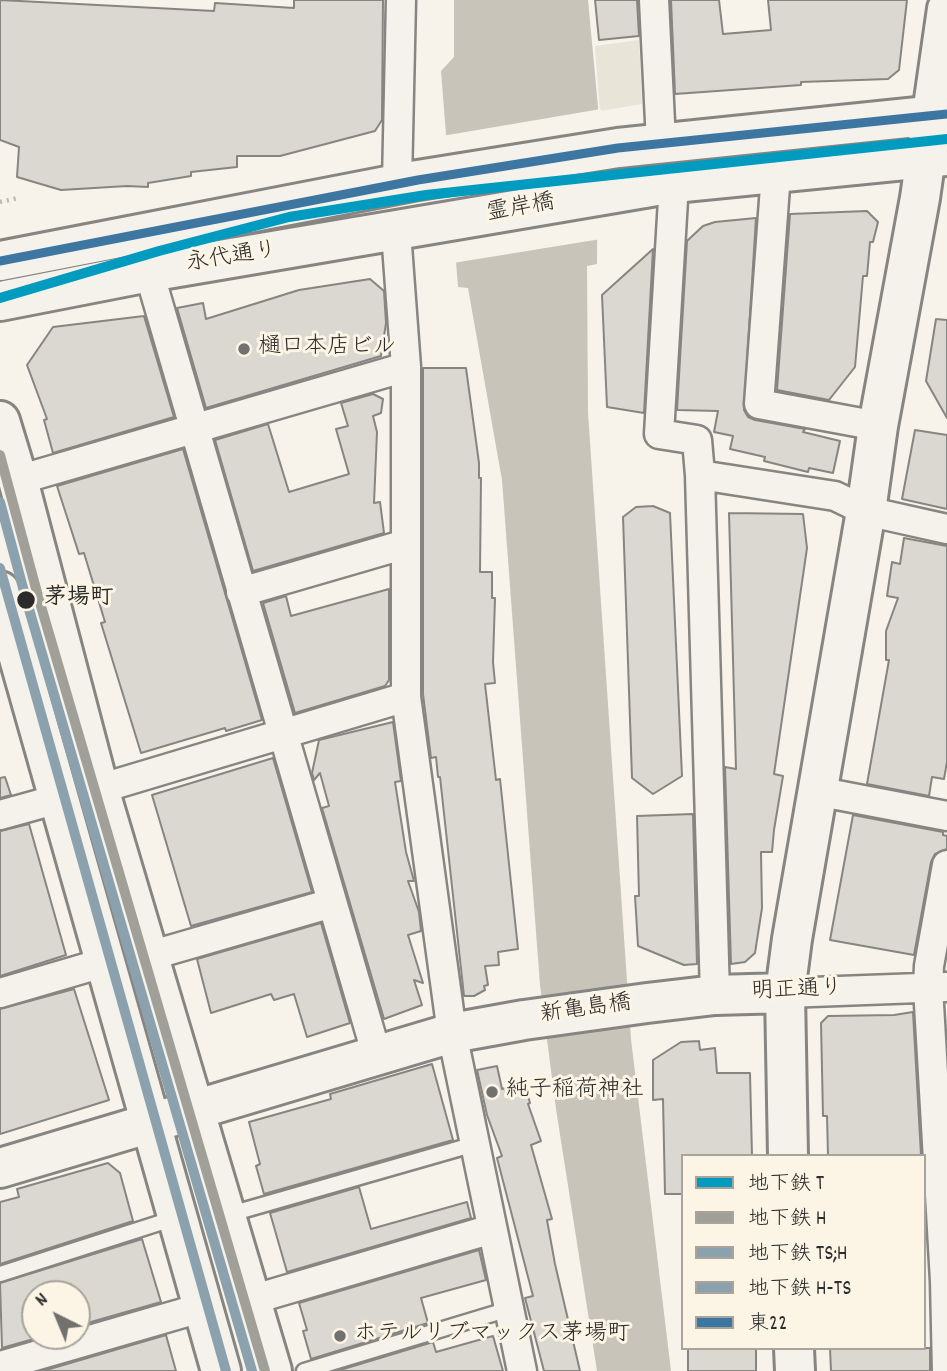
<!DOCTYPE html>
<meta charset="utf-8">
<style>
body{margin:0}
#map{position:relative;width:947px;height:1371px;overflow:hidden;background:#f7f3ea;font-family:Dekko,"Klee One",sans-serif}
canvas{display:block}
.legend{position:absolute;left:681px;top:1154px;width:245px;height:196px;box-sizing:border-box;background:#fcf5e5;border:2px solid #a8a49b;margin:0;padding:9px 12px;list-style:none;font-size:21px;color:#2b2b2b}
.legend li{display:flex;align-items:center;gap:14px;height:35px}
.legend b{width:35px;border:2px solid #a8a49b}
.north{position:absolute;left:21px;top:1280px;width:70px;height:70px;box-sizing:border-box;background:#fcf5e5;border:2px solid #a8a49b;border-radius:50%;rotate:317deg;font-size:19px;font-weight:700;line-height:28px;text-align:center;color:#2b2b2b}
.north::after{content:'';display:block;margin:auto;width:24px;height:32px;background:#72716e;clip-path:polygon(50% 0,100% 100%,50% 72%,0 100%)}
</style>
<div id="map">
<canvas width="947" height="1371"></canvas>
<ul class="legend">
<li><b style="height:9px;background:#009bbf"></b>地下鉄 T</li>
<li><b style="height:9px;background:#a0a099"></b>地下鉄 H</li>
<li><b style="height:9px;background:#8ba2ae"></b>地下鉄 TS;H</li>
<li><b style="height:9px;background:#8ba2ae"></b>地下鉄 H-TS</li>
<li><b style="height:9px;background:#3d76a1"></b>東22</li>
</ul>
<div class="north">N</div>
</div>
<script>
const ctx = document.querySelector('canvas').getContext('2d');
ctx.lineJoin = 'round';
function paint(path, color) { ctx.fillStyle = color; ctx.fill(path, 'evenodd'); }
const toPath = rows => new Path2D(rows.map(r => 'M' + r).join(''));
function stroke(path, color, width, dash) { ctx.strokeStyle = color; ctx.lineWidth = width; ctx.lineCap = dash ? 'butt' : 'round'; ctx.setLineDash(dash || []); ctx.stroke(path); }
function label(font, color, halo, rows, align = 'center') {
  ctx.font = font + ' Dekko,"Klee One",sans-serif'; ctx.lineWidth = 6; ctx.setLineDash([]); ctx.textBaseline = 'middle'; ctx.strokeStyle = halo; ctx.fillStyle = color; for (const [text, x, y, turn = 0] of rows) {
    ctx.save(); ctx.translate(x, y); ctx.rotate((+turn || 0) * Math.PI / 180); ctx.textAlign = isNaN(turn) ? turn : align; if (halo) ctx.strokeText(text, 0, 0); ctx.fillText(text, 0, 0); ctx.restore();
  }
}
paint(toPath([
 [639,40,642,104,600,111,595,46]
]), '#e9e4d8');
paint(toPath([
 [454,0,588,0,598,107,597,264,587,266,588,413,631,1039,671,1371,597,1371,556,1109,540,985,502,480,468,288,458,287,441,71,454,57]
]), '#c8c4ba');
paint(toPath([
 [601,109,601,239,453,263,442,136]
]), '#f7f3ea');
const building = toPath([
 [0,0,214,11,215,3,294,8,294,0,383,0,382,120,375,131,280,156,237,156,237,167,191,172,191,176,148,183,148,187,127,186,61,190,17,177,19,147,0,140,0,0],
 [595,0,637,0,639,36,599,40,595,0],
 [671,0,719,0,723,34,771,30,768,0,907,0,899,70,888,79,801,82,801,85,675,94,671,0],
 [867,211,878,222,873,242,870,242,867,276,863,276,855,367,829,400,777,390,790,214,867,211],
 [756,218,744,410,748,417,755,420,805,429,803,432,840,441,833,473,809,468,808,472,764,461,765,457,730,449,733,436,714,432,718,411,677,410,687,241,703,226,715,222,756,218],
 [653,249,644,413,607,407,602,295,653,249],
 [370,279,384,291,386,323,381,356,206,408,177,308,203,303,206,319,299,290,370,279],
 [144,316,174,417,53,453,44,420,47,419,27,365,53,327,144,316],
 [936,319,947,320,947,418,926,381,936,319],
 [423,368,466,368,479,463,479,478,481,478,480,572,492,572,492,598,495,598,493,662,495,683,485,684,496,780,500,779,518,949,498,952,499,965,485,966,488,985,484,986,485,990,474,996,464,996,440,777,438,777,436,757,431,758,423,694,423,368],
 [373,394,383,399,381,413,373,416,377,432,374,503,380,502,384,533,253,571,215,440,268,424,289,492,349,474,336,429,348,426,341,403,373,394],
 [915,430,947,435,947,509,902,499,915,430],
 [183,449,262,720,226,731,225,728,141,753,101,623,105,622,84,553,79,554,57,486,183,449],
 [653,506,670,513,682,776,653,794,632,778,623,517,636,507,653,506],
 [729,513,803,514,807,548,774,774,783,776,774,830,772,852,761,852,762,908,755,953,745,962,731,964,725,767,736,769,729,513],
 [904,538,947,546,947,762,944,779,932,777,929,796,867,784,889,660,886,660,886,631,898,598,887,596,892,562,900,564,904,538],
 [389,589,389,680,385,686,295,713,263,603,286,596,291,616,389,589],
 [393,722,401,781,395,782,406,852,414,881,408,881,419,912,421,931,408,935,423,983,414,980,422,1005,384,1019,322,808,329,806,320,773,314,780,312,773,319,740,393,722],
 [273,758,312,892,191,926,152,795,273,758],
 [5,777,11,795,0,798,0,778,5,777],
 [693,814,697,964,684,965,638,946,635,896,639,896,637,816,693,814],
 [853,815,943,832,943,835,947,836,947,849,935,854,931,862,914,955,830,940,853,815],
 [29,824,66,955,0,976,0,831,29,824],
 [321,923,350,1023,307,1037,294,994,274,1000,271,994,211,1013,197,959,321,923],
 [74,989,109,1100,0,1134,0,1009,74,989],
 [913,1012,921,1155,828,1156,827,1116,823,1116,821,1023,828,1016,894,1015,913,1012],
 [699,1041,700,1050,715,1048,717,1073,750,1073,752,1156,683,1156,683,1194,665,1194,663,1099,653,1100,653,1060,681,1042,699,1041],
 [432,1064,453,1140,264,1194,256,1166,260,1164,249,1122,331,1099,330,1094,432,1064],
 [497,1066,502,1089,524,1082,530,1103,528,1104,541,1141,531,1145,552,1219,547,1220,555,1264,580,1371,544,1371,525,1298,533,1296,497,1158,502,1156,487,1115,477,1070,497,1066],
 [108,1163,120,1173,133,1221,0,1264,0,1202,19,1197,17,1189,108,1163],
 [359,1187,371,1229,467,1202,471,1218,287,1272,270,1213,359,1187],
 [142,1239,161,1302,77,1326,77,1294,35,1294,35,1336,44,1336,2,1348,0,1283,142,1239],
 [479,1250,486,1280,421,1298,428,1323,311,1359,303,1331,307,1330,299,1303,479,1250],
 [166,1335,176,1371,43,1371,166,1335],
 [493,1336,503,1371,337,1371,433,1342,436,1352,493,1336],
 [688,1348,756,1348,756,1371,688,1371,688,1348],
 [830,1348,930,1348,930,1371,831,1371,830,1348]
]);
paint(building, '#dad8d1');
stroke(building, '#878581', 2);
const lane = toPath([
 [227,1215,475,1144],
 [0,1274,175,1218],
 [304,1371,509,1309]
]);
const street = toPath([
 [654,0,661,142],
 [776,173,759,404,878,426],
 [397,183,401,0],
 [674,183,659,434,697,440,700,475,715,995],
 [396,232,406,367,406,697,452,1033,522,1371],
 [149,272,377,1056],
 [700,475,835,496,866,511,947,529],
 [18,480,406,367],
 [241,592,406,544],
 [99,789,406,697],
 [816,791,947,816],
 [0,815,58,799],
 [149,956,332,903],
 [0,993,106,962],
 [785,993,947,987],
 [251,1300,492,1229],
 [0,1366,204,1307],
 [947,1371,945,1281,928,987,929,966,947,865]
]);
const secondary = toPath([
 [788,1156,785,993,792,939,866,511,878,426,920,198,947,9],
 [0,1168,452,1033,524,1020,647,1003,715,995,785,993],
 [794,1348,795,1371]
]);
const primary = toPath([
 [0,261,418,180,618,148,947,114],
 [0,301,149,272,674,183,947,156],
 [0,421,18,480,99,789,272,1371],
 [0,591,221,1371]
]);
stroke(lane, '#878581', 19);
stroke(street, '#878581', 33);
stroke(secondary, '#878581', 44);
stroke(primary, '#878581', 44);
stroke(toPath([
 [0,202,18,198]
]), '#bbb8b4', 4.5, [2, 5]);
stroke(lane, '#f5f2ec', 14);
stroke(street, '#f5f2ec', 28);
stroke(secondary, '#f5f2ec', 38);
stroke(primary, '#f5f2ec', 38);
stroke(toPath([
 [0,261,418,180,618,148,947,114]
]), '#3d76a1', 9);
stroke(toPath([
 [0,298,159,251,289,217,426,195,947,139]
]), '#009bbf', 10);
stroke(toPath([
 [0,455,38,596,265,1371]
]), '#a0a099', 10);
stroke(toPath([
 [0,502,26,599,252,1371]
]), '#8ba2ae', 10);
stroke(toPath([
 [0,568,226,1371]
]), '#8ba2ae', 10);
for (const [x, y, r, color] of [
 [244,349,7,"#72716e"],
 [26,600,10,"#2b2b2b"],
 [492,1092,7,"#72716e"],
 [340,1336,7,"#72716e"]
]) { const dot = new Path2D(); dot.arc(x, y, r, 0, 2 * Math.PI); ctx.fillStyle = color; ctx.fill(dot); stroke(dot, '#fcf5e5', 2.5); }
label('23px', '#2b2b2b', '#fcf5e5', [
 ["霊岸橋",521,210,-10],
 ["永代通り",232,259,-9],
 ["明正通り",797,992,-2],
 ["新亀島橋",586,1011,-8]
]);
label('23px', '#2b2b2b', '#fcf5e5', [
 ["樋口本店ビル",258,349],
 ["純子稲荷神社",506,1092],
 ["ホテルリブマックス茅場町",354,1336]
], 'left');
label('bold 23px', '#2b2b2b', '#fcf5e5', [
 ["茅場町",44,600]
], 'left');
</script>
